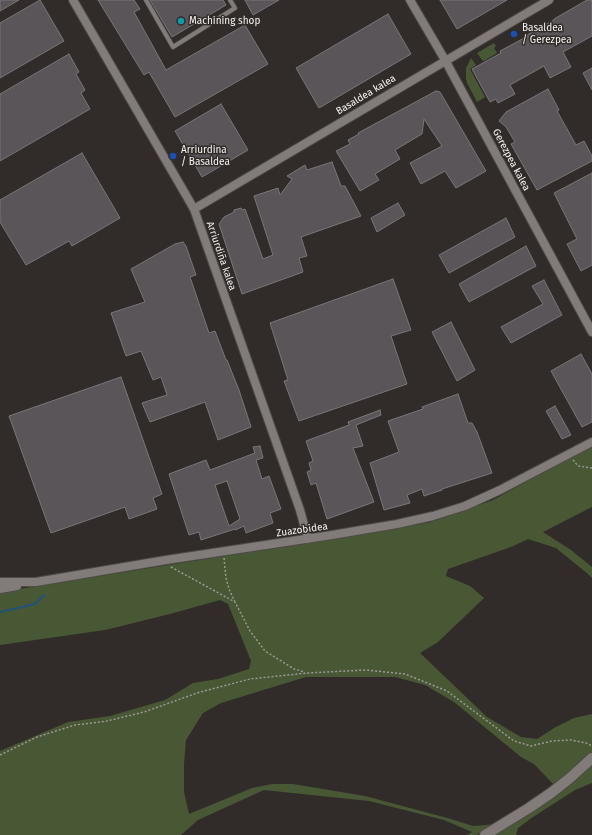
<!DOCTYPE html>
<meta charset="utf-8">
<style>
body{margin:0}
canvas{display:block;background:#312c2a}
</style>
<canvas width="592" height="835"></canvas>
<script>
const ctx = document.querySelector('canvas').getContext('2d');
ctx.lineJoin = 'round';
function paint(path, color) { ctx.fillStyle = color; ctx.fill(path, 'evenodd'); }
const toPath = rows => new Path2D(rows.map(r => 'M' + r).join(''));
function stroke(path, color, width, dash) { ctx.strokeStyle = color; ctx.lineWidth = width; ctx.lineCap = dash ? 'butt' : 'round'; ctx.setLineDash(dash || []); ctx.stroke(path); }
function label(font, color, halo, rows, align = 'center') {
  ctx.font = font + ' "Fira Sans",sans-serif'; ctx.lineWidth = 3; ctx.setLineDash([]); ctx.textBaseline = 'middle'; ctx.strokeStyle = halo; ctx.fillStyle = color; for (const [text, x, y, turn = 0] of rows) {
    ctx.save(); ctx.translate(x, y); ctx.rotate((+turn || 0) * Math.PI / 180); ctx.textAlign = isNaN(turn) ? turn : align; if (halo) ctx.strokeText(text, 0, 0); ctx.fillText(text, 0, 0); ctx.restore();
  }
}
paint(toPath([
 [494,43,496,46,494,48,497,53,484,61,482,60,477,53],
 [471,58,476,65,470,69,485,97,477,102,467,83,466,79,466,68],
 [592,446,592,507,543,532,571,550,592,567,592,578,588,574,556,548,528,539,511,547,448,569,446,576,470,586,484,598,438,642,420,653,487,717,521,737,537,739,554,728,574,718,592,714,592,753,570,773,554,785,534,764,521,757,454,702,425,685,395,677,306,677,221,703,203,713,186,740,184,764,184,792,189,814,252,788,272,784,293,784,365,796,451,819,473,826,497,824,476,835,467,835,472,832,444,820,369,801,264,790,198,820,181,835,0,835,0,751,68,722,110,716,165,700,193,683,218,679,249,669,251,661,228,604,220,600,170,614,105,630,0,645,0,592,393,529,431,522,493,500],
 [592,763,592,783,575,790,530,819,518,828,516,835,493,835]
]), '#485734');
stroke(toPath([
 [0,612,35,604,44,595]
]), '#21547b', 2);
const building = toPath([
 [0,0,19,0,0,11,0,0],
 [40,0,64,41,0,78,0,23,40,0],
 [98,0,134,0,140,9,134,12,166,70,245,25,268,64,175,117,149,72,144,75,98,0],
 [150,0,223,0,226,5,172,37,150,0],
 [245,0,279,0,253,15,245,0],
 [440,0,507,0,457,29,440,0],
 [587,0,592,0,592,36,563,52,571,67,550,78,544,66,510,85,515,94,498,103,496,99,490,102,472,69,501,53,500,51,528,36,527,35,554,20,554,19,587,0],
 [388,14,411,54,319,108,296,68,388,14],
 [69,54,79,72,76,74,85,90,81,93,90,109,0,161,0,94,69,54],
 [592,68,592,90,583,73,592,68],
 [548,89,559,110,557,111,576,145,584,141,592,156,592,161,537,190,511,144,515,142,506,127,499,121,506,112,548,89],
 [436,91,440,92,486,171,456,188,445,171,421,184,410,163,442,146,424,119,422,134,395,150,400,159,375,174,379,180,360,191,336,151,350,144,348,140,359,134,358,133,436,91],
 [221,104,248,150,202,177,175,131,221,104],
 [82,153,120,218,72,246,69,241,26,265,0,222,0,200,82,153],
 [332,162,341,186,345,186,361,216,301,237,307,256,299,258,303,272,242,294,219,224,224,217,234,212,234,210,241,208,242,210,245,209,263,259,273,255,254,196,278,188,280,195,292,179,287,176,305,165,307,170,332,162],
 [592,173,592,265,581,271,567,244,577,239,554,193,592,173],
 [398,203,405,215,377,232,371,218,398,203],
 [506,218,515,237,449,273,439,255,506,218],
 [183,242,186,246,196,275,190,277,209,333,215,331,226,360,227,360,239,390,251,427,218,440,205,402,150,422,142,403,167,395,161,377,153,380,141,351,126,356,111,313,145,302,131,269,175,244,183,242],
 [526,246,536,266,469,302,459,284,526,246],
 [393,279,411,330,391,336,407,384,299,421,284,381,288,380,270,323,393,279],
 [544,280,562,315,511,343,501,327,543,304,532,286,544,280],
 [451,322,475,370,457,381,432,332,451,322],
 [581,354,592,374,592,422,582,427,551,371,581,354],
 [121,377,162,494,153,498,157,509,129,519,125,507,51,533,9,416,121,377],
 [458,394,468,423,472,423,477,432,492,473,442,489,442,490,424,496,422,489,407,495,410,503,384,510,370,463,399,452,388,421,423,409,422,407,458,394],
 [555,406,571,435,562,439,546,411,555,406],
 [380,410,381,415,356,425,363,446,353,448,374,502,327,519,316,483,311,485,307,472,311,470,309,463,313,461,306,441,349,425,348,422,380,410],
 [260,446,263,458,256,460,262,479,269,476,281,509,270,513,273,523,246,533,244,526,235,530,235,529,201,540,199,532,189,535,169,474,206,460,210,470,255,453,253,447,260,446],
 [227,481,240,519,229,526,215,485,227,481]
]);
paint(building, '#595558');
stroke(building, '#797579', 1);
const service = toPath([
 [146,0,173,47,235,8,230,0]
]);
const minor = toPath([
 [73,0,194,209,300,510,308,539],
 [410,0,445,60,592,332],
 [194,209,549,0],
 [0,582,36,582,166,560,332,535,397,524,433,516,465,506,500,490,592,442],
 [0,589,17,586]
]);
const tertiary = toPath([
 [485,835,529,808,551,793,570,778,592,758]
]);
stroke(service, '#4e4b49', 5.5);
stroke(minor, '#4e4b49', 10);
stroke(tertiary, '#4e4b49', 12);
stroke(toPath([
 [573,460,578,466,592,468],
 [224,558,226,578,229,589,235,602],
 [171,567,235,602,250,631,265,651,294,669,305,672],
 [0,755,37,737,75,725,107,721,144,712,200,692,250,679,307,673,366,670,405,674,447,691,514,741,531,746,552,741,571,740,586,743,592,746]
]), '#9d9997', 1.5, [2, 2]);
stroke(service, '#817c79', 4);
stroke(minor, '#817c79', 8);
stroke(tertiary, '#817c79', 10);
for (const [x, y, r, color] of [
 [181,21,4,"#0f9aa8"],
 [514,34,4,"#1a4fb4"],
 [173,156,4,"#1a4fb4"]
]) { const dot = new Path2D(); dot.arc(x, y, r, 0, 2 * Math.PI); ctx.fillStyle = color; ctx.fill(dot); stroke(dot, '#312c2a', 1.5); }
label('10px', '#f7f4f2', '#312c2a', [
 ["Machining shop",189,21],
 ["Basaldea",522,28],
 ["/ Gerezpea",522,40],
 ["Arriurdina",181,150],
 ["/ Basaldea",181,162]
], 'left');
label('10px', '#f7f4f2', '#312c2a', [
 ["Basaldea kalea",366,95,-31],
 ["Gerezpea kalea",511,160,62],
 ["Arriurdiña kalea",221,256,71],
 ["Zuazobidea",302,530,-8]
]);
</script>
